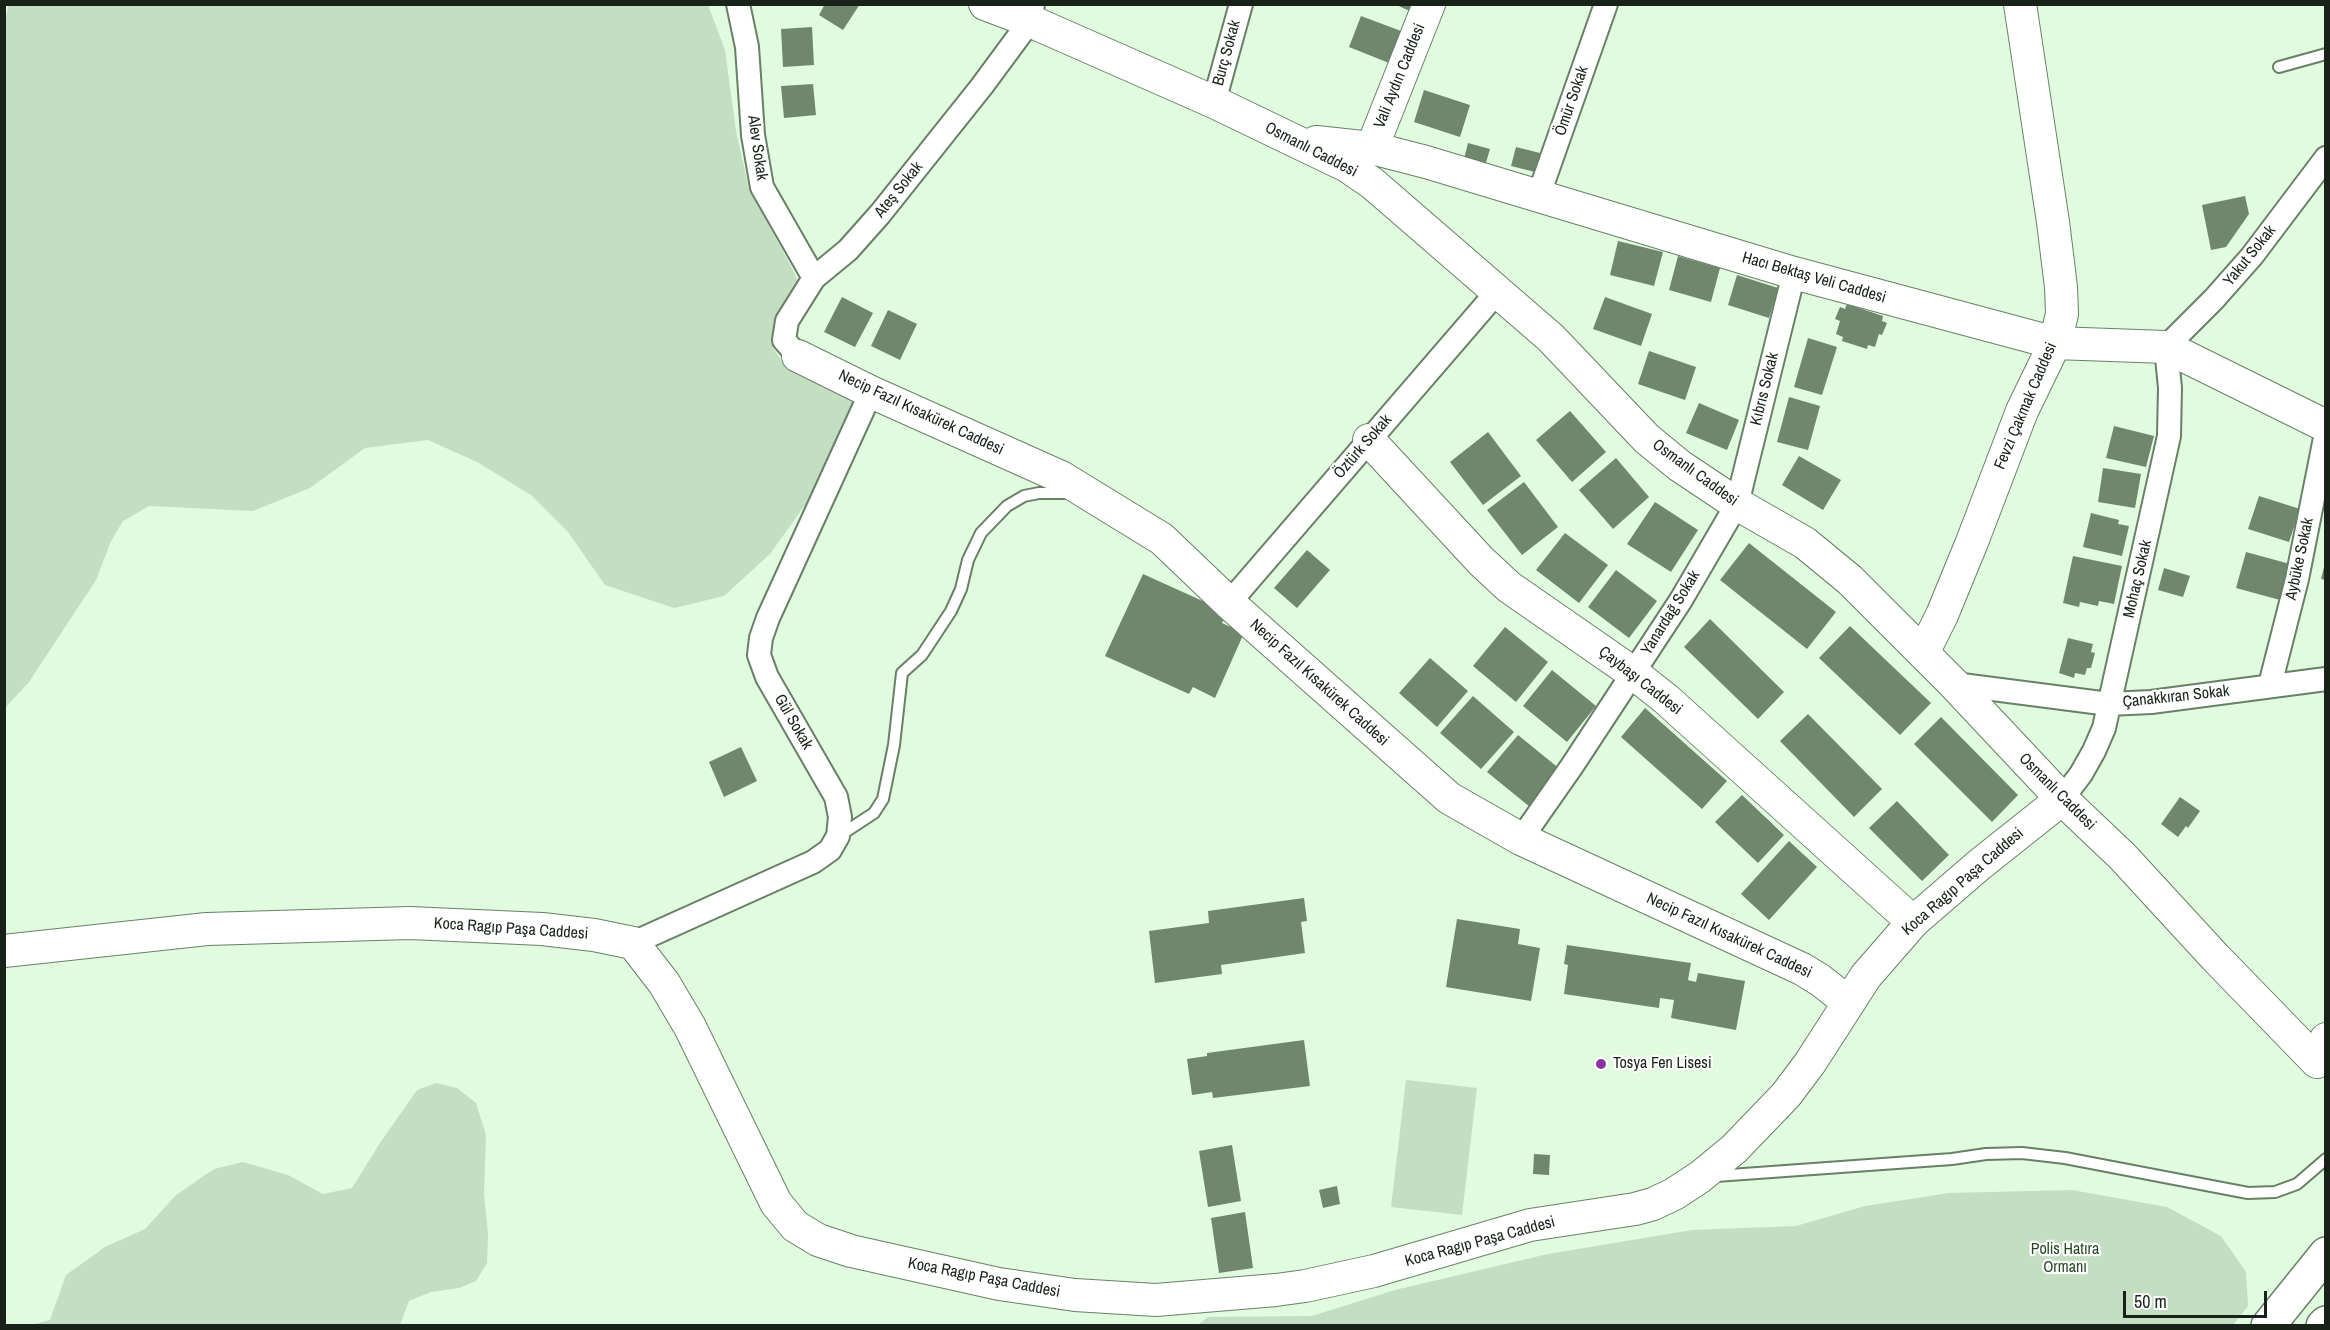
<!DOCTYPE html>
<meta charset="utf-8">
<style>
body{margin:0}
#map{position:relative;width:2330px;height:1330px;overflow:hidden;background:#e0fbde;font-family:"Archivo Narrow",sans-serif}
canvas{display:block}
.frame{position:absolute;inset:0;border:6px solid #182218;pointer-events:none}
.scale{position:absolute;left:2123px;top:1291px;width:144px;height:27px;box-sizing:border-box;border:3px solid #182218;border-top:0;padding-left:8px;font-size:18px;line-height:21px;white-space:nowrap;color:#182218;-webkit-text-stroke:4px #fff;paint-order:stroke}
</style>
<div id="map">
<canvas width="2330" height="1330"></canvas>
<div class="frame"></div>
<div class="scale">50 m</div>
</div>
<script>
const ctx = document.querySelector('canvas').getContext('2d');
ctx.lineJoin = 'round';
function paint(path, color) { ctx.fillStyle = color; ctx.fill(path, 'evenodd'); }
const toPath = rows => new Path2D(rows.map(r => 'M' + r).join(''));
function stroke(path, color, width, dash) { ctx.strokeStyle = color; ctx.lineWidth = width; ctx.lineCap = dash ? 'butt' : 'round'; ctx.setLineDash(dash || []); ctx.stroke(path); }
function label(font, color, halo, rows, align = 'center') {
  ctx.font = font + ' "Archivo Narrow",sans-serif'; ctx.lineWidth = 4.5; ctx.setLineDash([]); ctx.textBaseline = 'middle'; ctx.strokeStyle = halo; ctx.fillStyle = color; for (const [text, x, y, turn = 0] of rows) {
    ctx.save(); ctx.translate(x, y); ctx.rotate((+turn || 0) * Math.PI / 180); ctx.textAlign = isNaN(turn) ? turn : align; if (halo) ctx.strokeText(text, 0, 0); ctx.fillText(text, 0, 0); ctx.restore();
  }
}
paint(toPath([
 [9,5,708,5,725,50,736,131,749,189,793,270,799,284,776,318,773,348,787,369,856,399,810,498,770,554,724,596,674,608,605,585,568,532,531,495,477,462,428,440,365,448,310,488,253,511,149,506,123,521,111,541,96,580,29,682,5,708,5,18],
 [1406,1080,1477,1088,1462,1215,1391,1207],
 [436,1083,457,1088,476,1103,486,1135,484,1194,488,1234,487,1263,476,1281,459,1288,431,1292,409,1301,400,1325,31,1325,50,1320,66,1275,105,1247,145,1229,176,1195,214,1169,243,1162,288,1175,323,1194,352,1188,380,1143,417,1090],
 [2072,1190,2167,1207,2221,1236,2246,1272,2248,1306,2232,1326,1198,1325,1208,1317,1312,1316,1395,1290,1548,1254,1692,1230,1796,1226,1865,1206,1949,1193]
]), '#c3dec1');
paint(toPath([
 [825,4,860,4,843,30,819,15],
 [1394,4,1413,4,1410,11],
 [1361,16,1401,31,1389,63,1349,47],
 [812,27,814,65,783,67,781,29],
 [813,84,816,115,784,118,781,86],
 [1424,90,1470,105,1460,137,1414,122],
 [1468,143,1490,149,1485,166,1464,159],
 [1516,147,1540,153,1535,172,1511,166],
 [2245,196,2249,214,2226,247,2211,250,2202,205],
 [1618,241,1663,252,1654,286,1610,275],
 [1678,256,1720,268,1711,302,1669,290],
 [1737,275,1778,288,1769,318,1728,305],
 [842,297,873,313,855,347,824,332],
 [1605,297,1652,314,1641,346,1593,329],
 [1847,304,1883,316,1882,321,1887,323,1882,335,1879,334,1875,347,1868,345,1867,349,1842,341,1843,337,1836,334,1840,321,1835,319,1840,307,1845,309],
 [888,310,917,324,900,360,871,346],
 [1808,338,1837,347,1822,395,1794,387],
 [1649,351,1696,367,1685,400,1638,384],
 [1789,397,1820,406,1808,450,1777,442],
 [1699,403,1739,420,1727,450,1686,433],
 [1570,411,1606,452,1572,482,1536,440],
 [2114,426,2154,436,2146,467,2106,458],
 [1488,432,1521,476,1483,505,1450,462],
 [1799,456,1841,480,1823,510,1782,485],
 [1616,458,1649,497,1613,529,1579,490],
 [2103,468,2141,474,2135,508,2098,502],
 [1524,482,1558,527,1522,555,1487,510],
 [2259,496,2300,509,2289,542,2248,529],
 [1655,502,1698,530,1671,572,1627,544],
 [2091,513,2119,520,2118,524,2129,526,2122,556,2083,547],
 [1565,533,1608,565,1579,603,1536,570],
 [1749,543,1836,612,1807,649,1720,580],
 [1307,550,1330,570,1297,608,1274,588],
 [2246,552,2290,564,2280,600,2236,588],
 [2073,556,2122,566,2114,604,2099,601,2098,606,2080,602,2079,607,2063,603],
 [2325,563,2326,563,2326,580,2321,579],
 [2164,568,2190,576,2183,597,2158,590],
 [1616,570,1657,601,1629,638,1588,607],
 [1143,574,1227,612,1222,623,1244,633,1215,698,1193,687,1189,694,1105,656],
 [1710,619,1784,692,1758,719,1684,647],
 [1850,626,1931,703,1900,735,1819,658],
 [1505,627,1548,662,1516,702,1473,666],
 [2068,638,2093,644,2091,652,2095,653,2091,668,2087,668,2085,675,2075,673,2074,678,2059,673],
 [1430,658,1468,691,1437,727,1399,693],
 [1552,670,1596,706,1567,742,1523,706],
 [1473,696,1514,732,1481,769,1440,733],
 [1645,708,1727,781,1702,809,1621,737],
 [1808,714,1882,789,1854,817,1780,741],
 [1941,717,2018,795,1992,822,1914,744],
 [1518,735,1561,770,1530,807,1487,772],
 [741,747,757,781,724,797,709,762],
 [1742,795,1784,835,1758,863,1715,822],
 [2180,797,2200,811,2188,828,2186,826,2178,837,2161,824],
 [1897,801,1949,855,1922,881,1869,828],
 [1789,841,1817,867,1769,920,1741,894],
 [1304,898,1307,921,1301,922,1305,953,1221,965,1222,974,1155,983,1149,931,1209,923,1208,911],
 [1457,919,1520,929,1518,944,1540,948,1531,1001,1446,987],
 [1567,945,1691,963,1688,980,1696,982,1698,973,1745,981,1736,1030,1671,1018,1674,1000,1660,998,1659,1008,1564,994,1568,965,1564,964],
 [1304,1040,1310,1086,1213,1098,1212,1092,1192,1095,1187,1059,1207,1056,1207,1053],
 [1232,1145,1241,1201,1208,1207,1199,1151],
 [1534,1154,1550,1155,1549,1175,1533,1174],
 [1337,1186,1340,1204,1323,1208,1319,1190],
 [1245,1212,1253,1268,1219,1273,1211,1218]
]), '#6f886d');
const lane = toPath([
 [2279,67,2326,54],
 [839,836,874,813,883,799,894,745,902,673,922,655,951,611,961,589,968,560,981,533,1007,506,1024,496,1039,493,1072,493],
 [1716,1176,1952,1159,1986,1154,2022,1153,2065,1158,2248,1193,2275,1192,2297,1184,2326,1159]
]);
const street = toPath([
 [738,4,747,47,753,135,762,187,814,278],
 [1214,102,1241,4],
 [1538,197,1606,4],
 [798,356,784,340,787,321,814,278,848,250,880,214,982,86,1030,21,1033,4],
 [1229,603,1497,292],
 [1954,684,2109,704,2151,702,2326,679],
 [2270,685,2297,579,2326,433],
 [2062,799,2081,774,2094,751,2104,728,2169,436,2170,388,2166,347,2214,299,2252,256,2326,158],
 [1521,839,1572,766,1681,600,1737,504,1794,273],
 [633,943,813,862,830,850,838,836,840,817,836,797,767,677,759,655,761,638,768,618,871,392]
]);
const secondary = toPath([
 [985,4,1030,21,1214,102,1347,166,1372,183,1551,338,1647,439,1680,466,1737,504,1805,543,1850,580,1954,684,2062,799,2123,857,2215,957,2317,1062,2326,1039],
 [1316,142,1372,148,1426,162,1794,273,2055,343,2166,347,2326,426],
 [1372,148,1429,4],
 [798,356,871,392,1061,477,1162,539,1229,603,1449,798,1521,839,1802,969,1820,980,1848,1002],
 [1369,440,1481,561,1509,587,1633,673,1666,699,1913,922],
 [1923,653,1942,615,1972,542,2022,411,2055,343,2062,314,2061,287,2053,222,2020,4],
 [4,951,207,929,410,923,542,929,594,935,633,943,664,983,690,1027,776,1203,795,1226,818,1240,851,1251,999,1284,1075,1295,1156,1300,1276,1290,1305,1286,1374,1271,1530,1225,1635,1209,1653,1204,1674,1194,1700,1177,1734,1149,1786,1095,1810,1063,1866,976,1913,922,1979,865,2062,799]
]);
const highway = toPath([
 [2268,1326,2326,1254],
 [2323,1326,2326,1323]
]);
stroke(lane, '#688066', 14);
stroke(street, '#688066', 26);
stroke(secondary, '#688066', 34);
stroke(highway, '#688066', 36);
stroke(lane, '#fff', 10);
stroke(street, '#fff', 22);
stroke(secondary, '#fff', 32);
stroke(highway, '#fff', 33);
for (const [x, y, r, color] of [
 [1601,1064,6,"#8b34a1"]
]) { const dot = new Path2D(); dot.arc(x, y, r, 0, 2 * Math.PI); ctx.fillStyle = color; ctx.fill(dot); stroke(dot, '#fff', 2); }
label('16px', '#182218', '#fff', [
 ["Burç Sokak",1227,53,-75],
 ["Vali Aydın Caddesi",1400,76,-68],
 ["Ömür Sokak",1572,101,-71],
 ["Alev Sokak",757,148,82],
 ["Osmanlı Caddesi",1311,150,27],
 ["Ateş Sokak",899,190,-51],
 ["Yakut Sokak",2250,256,-51],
 ["Hacı Bektaş Veli Caddesi",1814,278,16],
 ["Kıbrıs Sokak",1765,389,-76],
 ["Fevzi Çakmak Caddesi",2026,406,-67],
 ["Necip Fazıl Kısakürek Caddesi",921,413,25],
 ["Öztürk Sokak",1363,447,-49],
 ["Osmanlı Caddesi",1695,473,36],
 ["Aybüke Sokak",2300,559,-78],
 ["Mohaç Sokak",2138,579,-77],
 ["Yanardağ Sokak",1671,613,-58],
 ["Çaybaşı Caddesi",1640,681,38],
 ["Necip Fazıl Kısakürek Caddesi",1319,683,42],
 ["Çanakkıran Sokak",2176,697,-6],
 ["Gül Sokak",793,722,60],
 ["Osmanlı Caddesi",2057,792,45],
 ["Koca Ragıp Paşa Caddesi",1963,882,-41],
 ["Koca Ragıp Paşa Caddesi",511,929,4],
 ["Necip Fazıl Kısakürek Caddesi",1729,936,25],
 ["Koca Ragıp Paşa Caddesi",1480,1242,-15],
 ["Koca Ragıp Paşa Caddesi",984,1278,11]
]);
label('16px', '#182218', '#fff', [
 ["Tosya Fen Lisesi",1613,1064]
], 'left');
label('16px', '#244b23', '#fff', [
 ["Polis Hatıra",2065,1250],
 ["Ormanı",2065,1268]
]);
</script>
